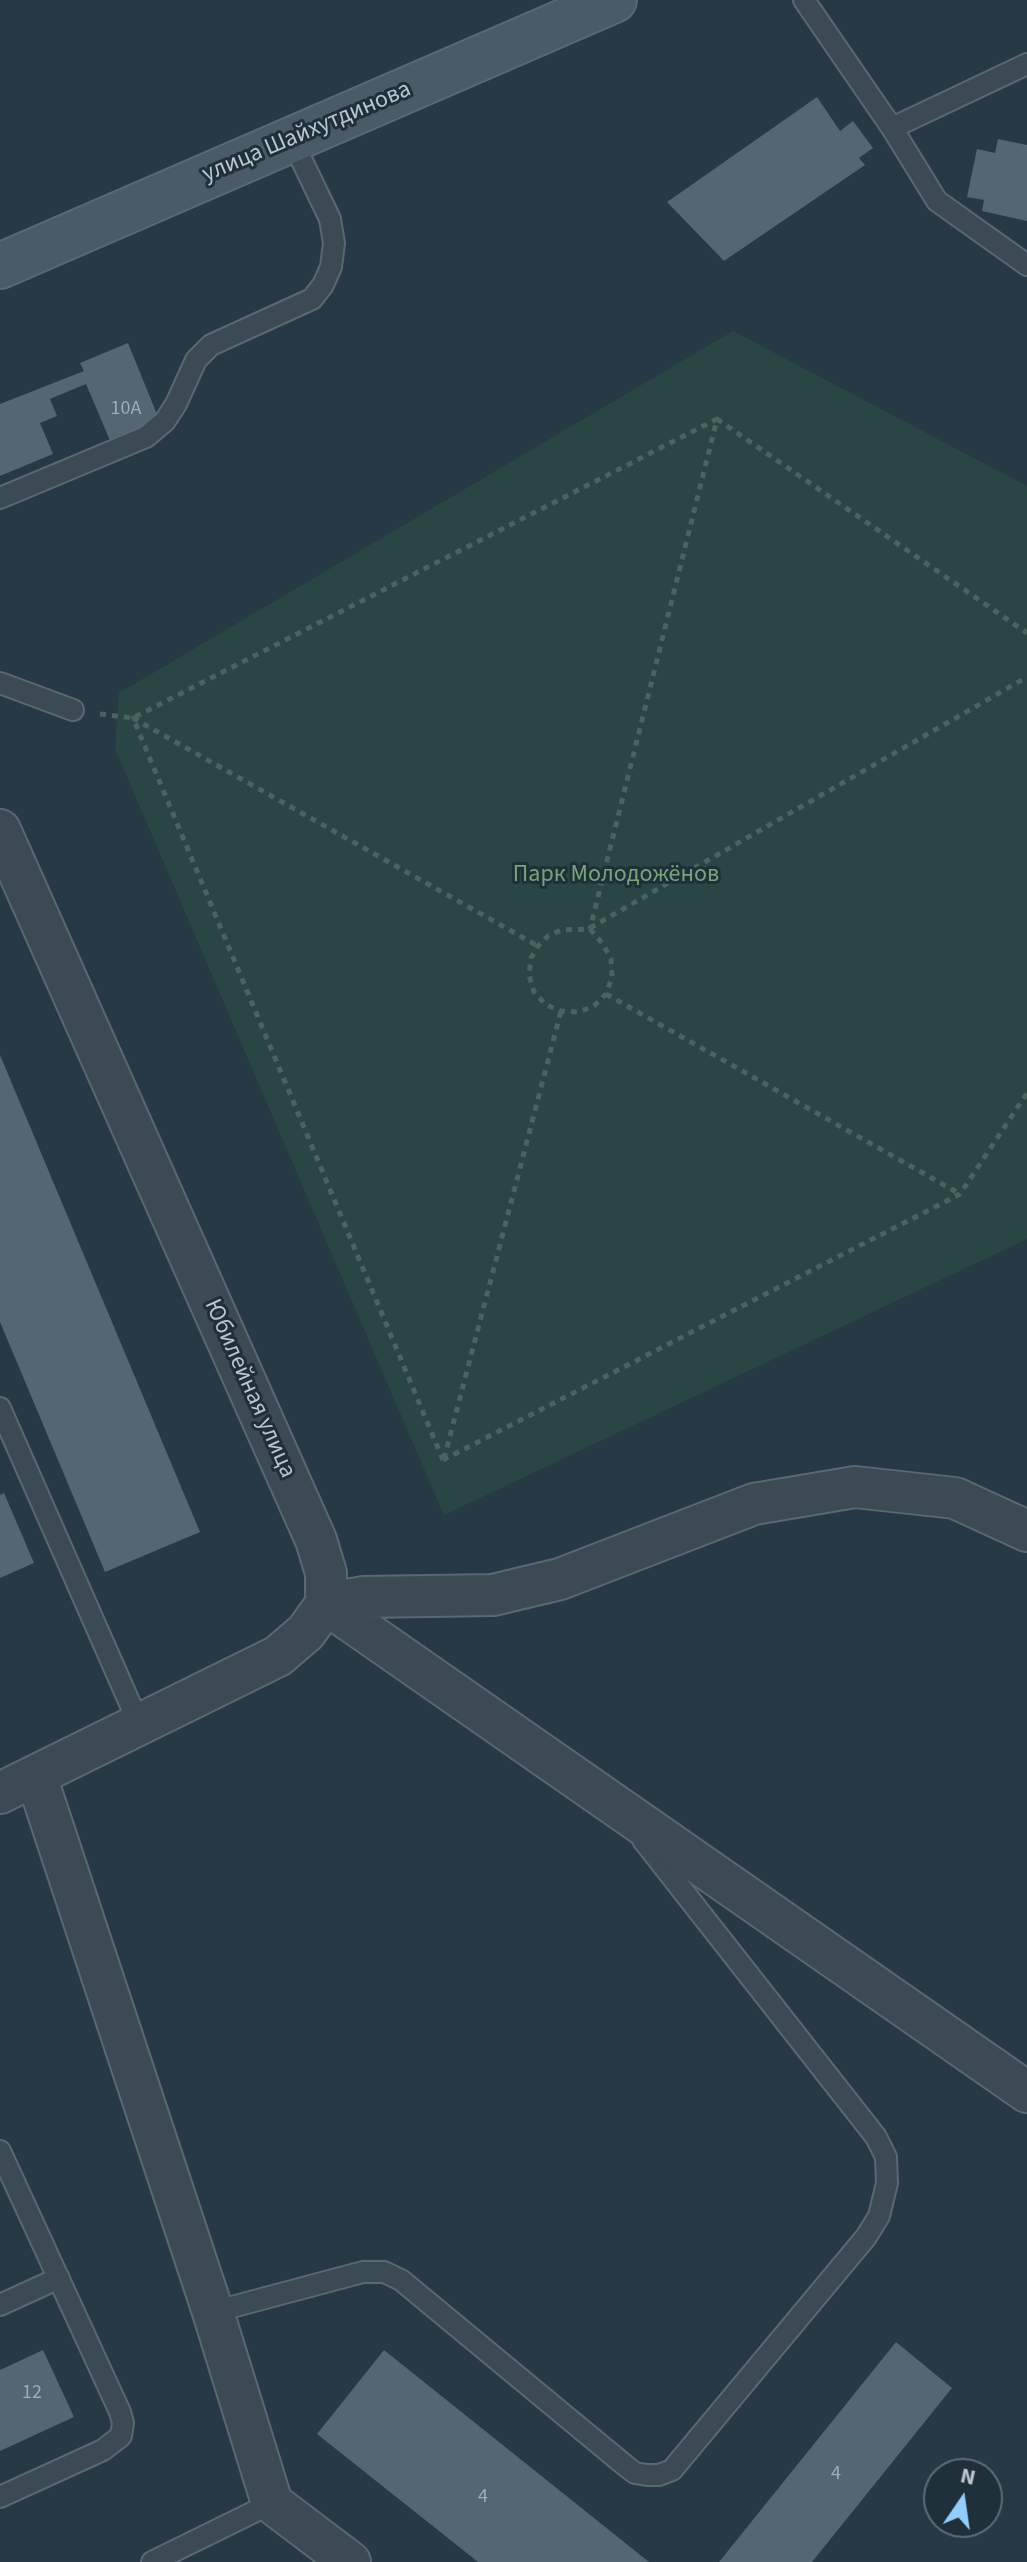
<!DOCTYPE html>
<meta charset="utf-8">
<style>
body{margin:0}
#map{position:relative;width:1027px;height:2562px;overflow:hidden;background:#273945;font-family:"Source Sans 3",sans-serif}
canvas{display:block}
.north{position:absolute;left:923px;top:2458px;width:80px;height:80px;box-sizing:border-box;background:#20303a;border:2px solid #5e6c75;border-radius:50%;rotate:13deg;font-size:22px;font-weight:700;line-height:32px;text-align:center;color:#bac5ce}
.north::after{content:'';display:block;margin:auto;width:28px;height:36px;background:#92cefa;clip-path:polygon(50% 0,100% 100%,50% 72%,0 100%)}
</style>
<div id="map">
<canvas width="1027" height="2562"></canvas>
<div class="north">N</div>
</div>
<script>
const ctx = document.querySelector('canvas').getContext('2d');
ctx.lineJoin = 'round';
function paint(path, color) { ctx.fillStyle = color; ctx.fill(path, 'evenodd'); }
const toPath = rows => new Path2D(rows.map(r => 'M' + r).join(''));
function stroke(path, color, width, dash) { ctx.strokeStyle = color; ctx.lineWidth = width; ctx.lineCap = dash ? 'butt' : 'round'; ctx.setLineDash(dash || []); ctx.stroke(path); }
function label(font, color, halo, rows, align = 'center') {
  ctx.font = font + ' "Source Sans 3",sans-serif'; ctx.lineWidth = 6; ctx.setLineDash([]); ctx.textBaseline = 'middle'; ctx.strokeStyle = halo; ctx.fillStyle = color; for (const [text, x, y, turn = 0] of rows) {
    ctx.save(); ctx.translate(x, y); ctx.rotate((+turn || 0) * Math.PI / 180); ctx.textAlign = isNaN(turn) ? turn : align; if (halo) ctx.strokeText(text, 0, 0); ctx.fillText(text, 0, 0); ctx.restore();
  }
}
paint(toPath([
 [733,331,1027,486,1027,1239,444,1515,115,749,119,693]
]), '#294644');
paint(toPath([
 [817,97,840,131,853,121,873,148,859,158,865,165,724,261,667,202],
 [998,139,1027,145,1027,221,982,211,984,200,967,197,977,149,995,153],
 [128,343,163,429,114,450,86,384,50,399,57,416,40,423,53,454,0,476,0,404,84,371,80,363],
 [0,1055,200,1532,105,1572,0,1322],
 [4,1493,34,1563,0,1578,0,1495],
 [896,2342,952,2388,812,2562,719,2562],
 [43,2350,74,2417,0,2451,0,2370],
 [384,2350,649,2562,478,2562,317,2434]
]), '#536672');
const service = toPath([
 [804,0,892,128,1027,64],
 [892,128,937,201,1027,265],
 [0,498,146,437,165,421,176,404,196,360,211,345,312,299,323,285,331,267,334,243,330,219,292,140],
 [0,683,73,710],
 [0,1408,139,1724],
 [0,2151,120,2412,123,2423,121,2436,103,2450,0,2497],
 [0,2305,59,2278],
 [213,2312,363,2272,384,2272,401,2280,627,2467,635,2473,647,2475,659,2475,672,2470,866,2237,879,2216,887,2183,886,2157,876,2137,643,1840],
 [152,2562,272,2503]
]);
const minor = toPath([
 [0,830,316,1540,326,1573,326,1604,306,1632,278,1656,0,1793],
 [326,1604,1027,2092],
 [326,1604,364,1597,493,1595,560,1579,754,1504,855,1487,955,1498,1027,1531],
 [36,1776,213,2312,272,2503,350,2562]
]);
const secondary = toPath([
 [0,266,614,0]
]);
stroke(service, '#5a6872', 24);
stroke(minor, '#5a6872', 44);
stroke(secondary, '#5a6872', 48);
stroke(toPath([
 [717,419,1027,633],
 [100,714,133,718,717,419,590,929],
 [590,928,1027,677],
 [590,929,603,944,611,959,612,977,606,994,594,1006,578,1012,561,1011,546,1005,534,992,529,975,531,958,538,946,548,936,561,930,590,929],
 [606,994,960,1194],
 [444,1459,561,1011],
 [443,1460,133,718,538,946],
 [443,1460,960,1194,1027,1093]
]), '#4a6361', 5, [6, 6]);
stroke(service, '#3c4a54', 20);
stroke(minor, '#3c4a54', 40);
stroke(secondary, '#4a5a67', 44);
label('20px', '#a0adb7', null, [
 ["10А",126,410],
 ["12",32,2394],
 ["4",836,2475],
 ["4",483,2498]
]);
label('24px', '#bac5ce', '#20303a', [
 ["улица Шайхутдинова",307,133,-23],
 ["Юбилейная улица",249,1389,66]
]);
label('24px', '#77a479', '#20303a', [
 ["Парк Молодожёнов",616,876]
]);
</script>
